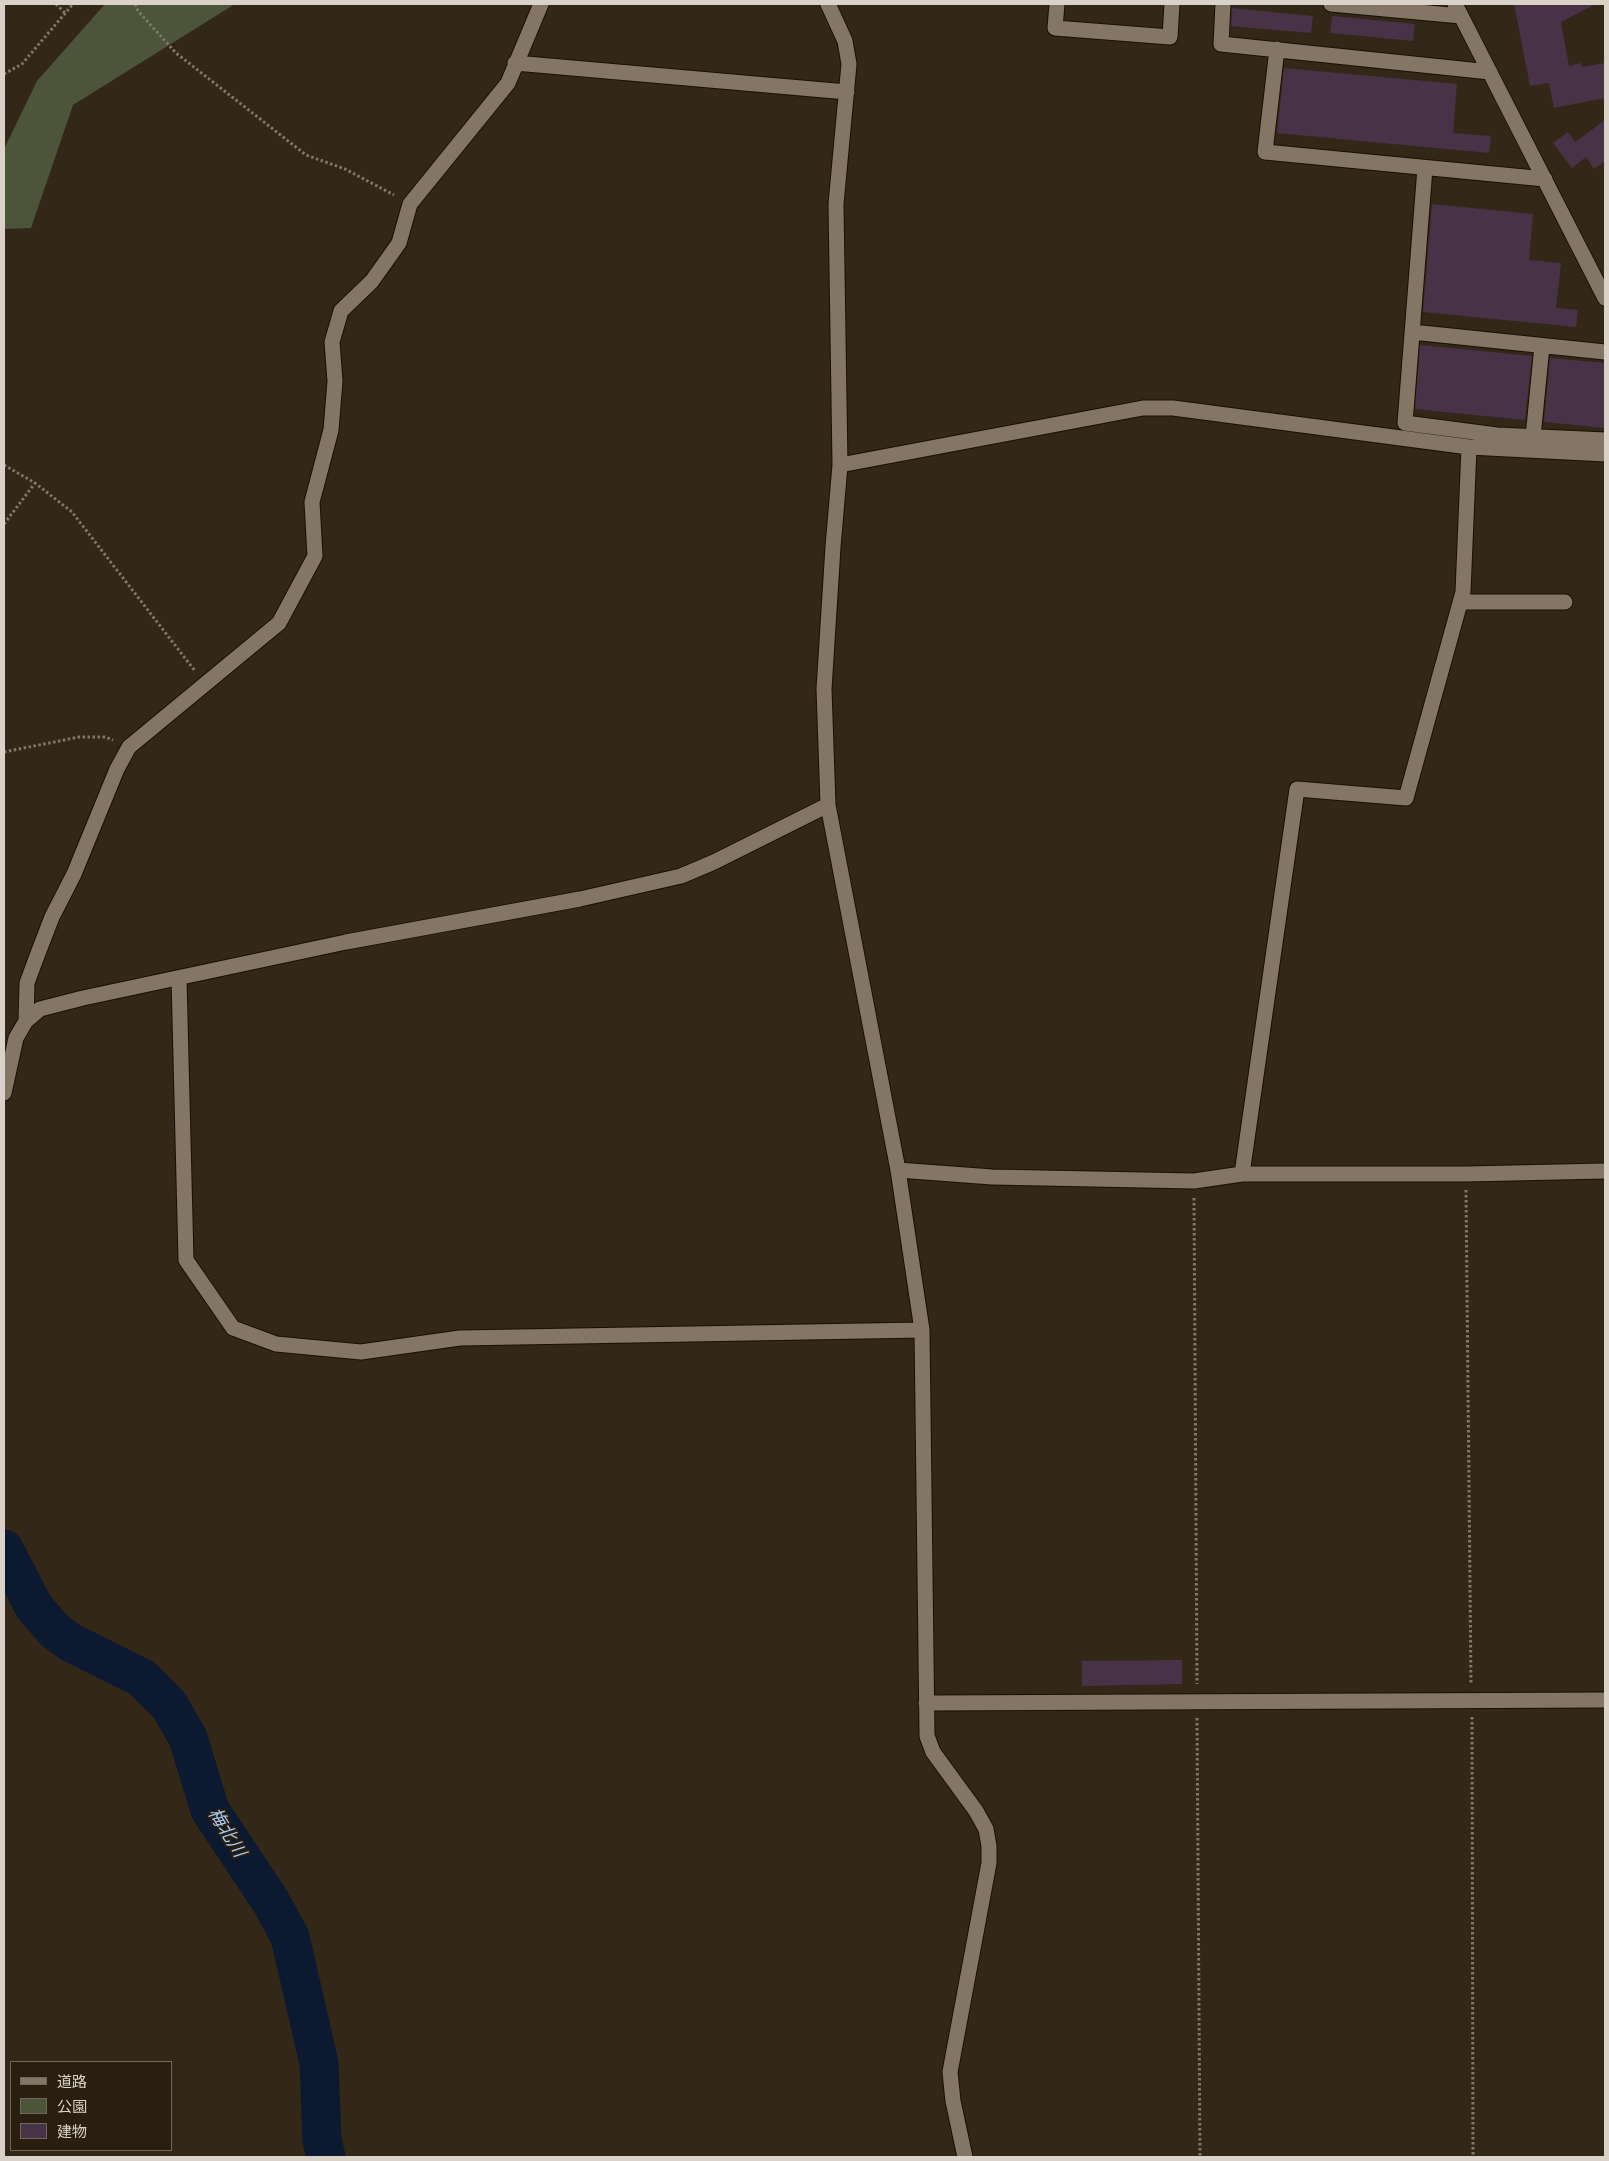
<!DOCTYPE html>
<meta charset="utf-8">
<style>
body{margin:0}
#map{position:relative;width:1609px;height:2161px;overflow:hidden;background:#332718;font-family:"DM Sans","Noto Sans JP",sans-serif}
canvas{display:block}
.frame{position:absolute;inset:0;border:5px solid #dad2c9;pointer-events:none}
.legend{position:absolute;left:10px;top:2061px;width:162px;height:90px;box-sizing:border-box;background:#291e0f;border:1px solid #706659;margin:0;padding:6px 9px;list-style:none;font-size:15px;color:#dad2c9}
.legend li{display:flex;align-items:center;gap:10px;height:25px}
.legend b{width:25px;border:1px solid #706659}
</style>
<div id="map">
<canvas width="1609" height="2161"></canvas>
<div class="frame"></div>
<ul class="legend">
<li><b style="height:6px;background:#837665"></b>道路</li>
<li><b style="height:14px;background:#4c5539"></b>公園</li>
<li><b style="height:14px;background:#483248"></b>建物</li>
</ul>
</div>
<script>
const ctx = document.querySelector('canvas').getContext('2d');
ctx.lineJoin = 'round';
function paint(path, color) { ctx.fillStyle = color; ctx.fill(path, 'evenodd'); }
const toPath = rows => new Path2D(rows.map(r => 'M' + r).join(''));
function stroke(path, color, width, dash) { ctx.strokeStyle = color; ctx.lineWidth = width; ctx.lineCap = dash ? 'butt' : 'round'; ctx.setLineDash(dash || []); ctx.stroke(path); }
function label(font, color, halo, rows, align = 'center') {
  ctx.font = font + ' "DM Sans","Noto Sans JP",sans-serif'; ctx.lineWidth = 4; ctx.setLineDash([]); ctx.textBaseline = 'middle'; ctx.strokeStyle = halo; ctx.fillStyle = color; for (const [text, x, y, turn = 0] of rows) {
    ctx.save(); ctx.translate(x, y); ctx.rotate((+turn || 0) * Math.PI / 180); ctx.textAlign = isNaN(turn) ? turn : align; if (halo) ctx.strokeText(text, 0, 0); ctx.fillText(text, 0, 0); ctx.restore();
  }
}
paint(toPath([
 [105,4,235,4,73,105,31,228,4,229,4,149,37,81]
]), '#4c5539');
stroke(toPath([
 [4,1549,34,1607,55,1631,70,1642,142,1678,169,1705,188,1738,210,1810,271,1902,290,1937,319,2063,322,2140,326,2157]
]), '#0b1a30', 39);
paint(toPath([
 [1514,4,1596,4,1561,22,1569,66,1581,63,1582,67,1605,63,1605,98,1554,108,1549,83,1530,86],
 [1232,8,1313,16,1311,33,1231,26],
 [1332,16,1415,24,1413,41,1330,33],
 [1284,68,1457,84,1453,133,1491,136,1489,153,1277,133],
 [1605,120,1605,161,1594,169,1586,157,1572,168,1553,143,1568,132,1575,142],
 [1432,204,1533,214,1529,260,1561,263,1556,308,1578,310,1576,327,1423,312],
 [1420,345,1532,356,1525,420,1415,409],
 [1550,358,1605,363,1605,428,1544,422],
 [1182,1660,1182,1684,1082,1686,1082,1661]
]), '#483248');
const minor = toPath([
 [828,4,845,41,849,64,836,204,840,465,833,547,824,689,828,805,898,1170,922,1330,927,1736,933,1752,976,1811,986,1829,989,1846,989,1863,950,2072,953,2101,965,2157],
 [1057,4,1055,28,1170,37,1172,4],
 [1223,4,1221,44,1490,72],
 [1331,4,1461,16],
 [1455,4,1605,298],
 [1277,49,1265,152,1545,179],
 [515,63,847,92],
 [1425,168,1405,423,1497,435,1605,440],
 [1412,332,1605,352],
 [1533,437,1542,346],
 [840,465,1143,408,1173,408,1469,447,1605,454],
 [1460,602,1565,602],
 [179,978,186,1260,233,1328,276,1344,361,1352,460,1338,922,1330],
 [26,1021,27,983,37,956,52,917,74,874,117,769,129,747,279,623,315,556,312,502,331,430,335,381,332,342,341,311,372,281,399,243,410,204,508,83,541,4],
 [4,1093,16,1038,26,1021,40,1009,83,998,346,942,580,899,681,876,714,862,828,805],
 [898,1170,992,1177,1194,1181,1242,1174,1466,1174,1605,1171],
 [1242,1174,1297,789,1406,798,1463,592,1469,447],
 [926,1703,1605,1700]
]);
stroke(minor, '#1a1003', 17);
stroke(toPath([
 [56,4,65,13],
 [135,4,138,11,176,53,306,155,345,169,394,195],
 [4,74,22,64,73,4],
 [4,465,35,483,72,512,195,671],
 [4,524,35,483],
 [4,752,79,737,105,737,113,740],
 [1466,1190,1471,1684],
 [1194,1198,1197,1684],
 [1472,1717,1473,2157],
 [1197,1718,1200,2157]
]), '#81776b', 3, [2.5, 2.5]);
stroke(minor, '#837665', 15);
label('italic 18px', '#a7c9f9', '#291e0f', [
 ["梅北川",226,1833,58]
]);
</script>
